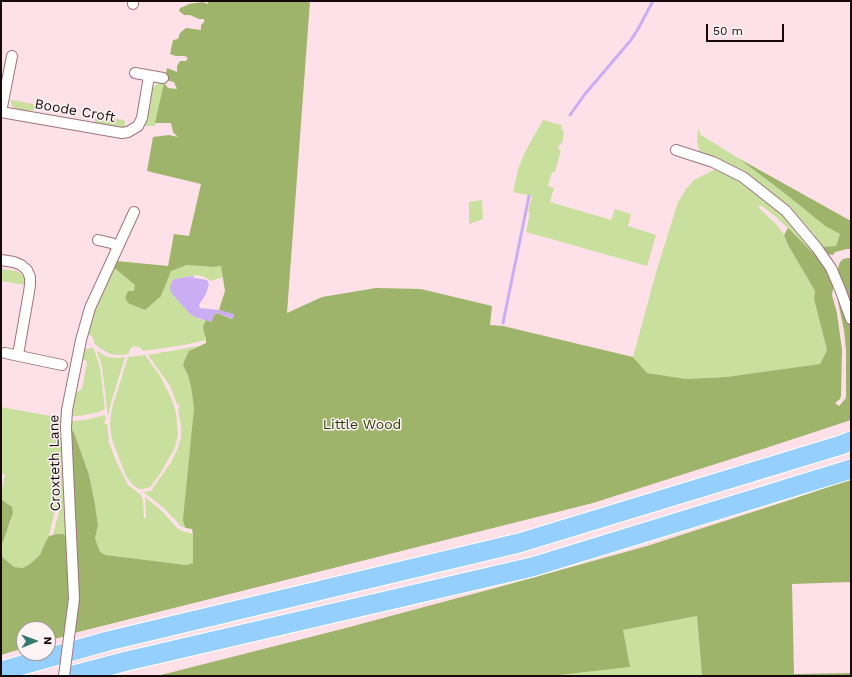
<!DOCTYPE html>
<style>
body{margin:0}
#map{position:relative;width:852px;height:677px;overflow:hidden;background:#fee1e8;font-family:"Work Sans",sans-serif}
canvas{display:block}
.frame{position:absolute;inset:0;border:2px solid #17080c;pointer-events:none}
.north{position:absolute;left:16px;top:621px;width:40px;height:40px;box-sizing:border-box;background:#fef4f6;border:1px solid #a29698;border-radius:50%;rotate:89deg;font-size:11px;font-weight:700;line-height:16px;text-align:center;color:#17080c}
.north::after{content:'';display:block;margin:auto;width:14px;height:18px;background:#347a70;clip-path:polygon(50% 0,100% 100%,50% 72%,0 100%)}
.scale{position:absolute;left:706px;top:24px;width:78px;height:18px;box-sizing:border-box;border:2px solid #17080c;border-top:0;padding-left:5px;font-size:12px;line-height:14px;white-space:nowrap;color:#17080c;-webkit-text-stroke:3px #fef4f6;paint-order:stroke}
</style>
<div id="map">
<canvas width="852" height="677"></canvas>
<div class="frame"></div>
<div class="north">N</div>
<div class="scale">50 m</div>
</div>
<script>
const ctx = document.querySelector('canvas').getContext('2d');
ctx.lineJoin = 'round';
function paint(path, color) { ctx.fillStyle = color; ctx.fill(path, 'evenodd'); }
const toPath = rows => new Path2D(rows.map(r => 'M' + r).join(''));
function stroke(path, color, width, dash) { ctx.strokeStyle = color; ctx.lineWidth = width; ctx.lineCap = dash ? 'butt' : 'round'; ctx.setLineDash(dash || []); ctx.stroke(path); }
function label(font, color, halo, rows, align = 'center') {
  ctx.font = font + ' "Work Sans",sans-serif'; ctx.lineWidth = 3; ctx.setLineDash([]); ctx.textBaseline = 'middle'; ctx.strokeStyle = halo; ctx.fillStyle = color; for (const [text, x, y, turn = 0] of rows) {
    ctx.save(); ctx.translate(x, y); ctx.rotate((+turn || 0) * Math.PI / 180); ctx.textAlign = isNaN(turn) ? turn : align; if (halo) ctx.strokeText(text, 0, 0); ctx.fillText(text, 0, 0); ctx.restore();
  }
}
paint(toPath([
 [158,83,164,83,155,126,144,126,147,118,150,94,152,89],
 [12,100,38,105,37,109,28,111,16,109,12,106,11,103,11,101],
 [98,116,124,120,125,123,125,128,95,123,95,118],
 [543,120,562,125,561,129,564,130,563,133,564,133,562,144,560,143,558,149,561,150,555,172,552,172,548,186,554,188,550,202,611,220,615,209,631,214,628,226,656,235,647,266,526,232,530,213,528,212,532,196,513,192,518,169,525,152],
 [698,128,701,135,738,158,787,195,825,226,840,234,836,246,822,247,810,230,789,208,703,155,699,150,697,142],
 [716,169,736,178,760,195,776,207,816,252,814,254,775,216,762,206,760,205,759,206,759,208,777,225,784,235,788,245,815,291,814,299,827,350,820,364,726,377,686,379,647,373,633,357,657,269,678,202,686,189,694,180],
 [482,200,483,219,469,224,469,202],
 [187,265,213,267,221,266,223,277,211,281,204,277,199,275,180,278,175,279,172,281,172,294,190,314,199,319,206,320,203,326,206,340,184,345,143,351,141,348,138,347,134,346,130,349,129,354,119,355,110,354,98,347,94,343,94,340,92,337,90,335,87,335,93,313,112,266,136,285,134,291,128,291,125,298,128,303,161,296,170,271],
 [1,269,16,271,22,274,25,279,25,285,1,281],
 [198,346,189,351,183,365,188,375,191,387,194,408,185,527,186,528,181,526,164,508,143,492,149,491,151,491,153,490,152,489,170,464,178,448,181,437,181,427,178,408,179,408,179,404,177,404,170,386,148,355],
 [92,347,94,349,100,368,105,409,99,412,80,416,72,416,71,415,74,394,82,389,87,362,81,357,84,349,88,349],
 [97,351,107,357,118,358,125,357,111,403,108,416,102,367],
 [145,355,160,376,171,397,176,413,178,435,175,447,172,453,160,474,150,487,143,489,139,489,134,486,126,476,112,440,110,424,112,408,128,357],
 [1,407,62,418,67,538,57,534,53,535,59,512,61,509,60,507,55,510,49,536,45,543,40,555,30,564,23,568,14,567,1,556,1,544,3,542,6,533,11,521,9,504,4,502,1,499,1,488,2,488,5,475,1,472],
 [105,415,106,420,104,421,105,424,107,424,109,439,108,440,116,461,128,485,141,495,143,501,144,518,146,518,145,497,163,512,177,528,182,531,191,533,193,535,193,563,186,565,106,555,100,552,95,538,98,525,95,504,89,475,74,432,70,429,70,421,75,421,90,419],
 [697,616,702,676,551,676,629,667,623,630]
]), '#c9df9d');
paint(toPath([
 [208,1,310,1,287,313,322,297,376,288,421,289,492,306,490,325,503,326,633,357,647,373,686,379,726,377,820,364,827,350,814,299,815,291,788,245,784,235,788,228,822,262,835,286,833,289,832,295,837,313,842,350,841,396,840,399,835,403,839,406,846,398,846,350,844,330,838,302,838,298,840,295,851,328,851,420,769,447,593,503,74,633,70,429,74,432,89,475,95,504,98,525,95,538,100,552,106,555,186,565,193,563,193,535,192,529,186,528,185,527,183,520,194,408,191,387,188,375,183,365,186,357,189,351,206,343,206,338,204,333,203,326,206,320,211,322,214,315,217,313,232,319,234,315,219,310,225,291,221,266,213,267,187,265,171,271,161,296,145,310,128,303,125,298,128,291,134,291,135,285,112,266,117,261,168,266,174,234,189,236,201,184,147,171,153,137,169,135,178,137,173,132,171,123,155,123,164,83,168,88,177,89,174,82,165,80,167,68,177,72,177,66,180,61,186,61,188,58,185,56,176,56,170,54,173,40,178,39,180,33,186,28,201,30,201,25,204,22,204,19,199,19,190,15,184,15,179,11,180,8,185,6,189,4,203,2,207,4,208,3],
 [738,158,851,221,851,249,847,249,835,252,833,255,827,254,822,247,836,246,840,234,825,226,787,195],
 [847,258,851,258,851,308,837,271,840,262,843,259],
 [851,479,851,582,792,584,794,674,851,673,851,676,702,676,697,616,623,630,630,667,551,676,157,676,342,629,499,587,647,546,796,498],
 [1,499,12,507,13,513,3,542,1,544],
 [57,534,63,534,67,538,69,597,65,636,48,641,48,629,24,629,24,648,1,655,1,556,14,567,23,568,30,564,40,555,45,543,49,536]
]), '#9db46a');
paint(toPath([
 [193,276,194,278,207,280,209,284,206,294,199,305,200,308,219,310,234,314,233,319,217,313,214,315,212,321,211,322,195,317,190,314,172,294,170,288,172,281,175,279,180,278]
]), '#cbadf4');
stroke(toPath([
 [570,115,585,94,631,40,638,29,653,1],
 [503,323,529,196]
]), '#cbadf4', 3);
const street = toPath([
 [133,4,133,1],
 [135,73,163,78],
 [1,112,122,133,128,132,138,126,142,118,149,76],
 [1,112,12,56],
 [676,150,713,162,743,177,786,211,817,248,831,268,840,289,851,319],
 [98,240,111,243,118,246],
 [1,260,14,262,21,265,27,270,30,277,30,285,29,292,18,355],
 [5,353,62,365],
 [74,599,66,427,67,410,81,340,90,308,134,212]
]);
const highway = toPath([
 [1,671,108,641,519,543,841,445,851,441],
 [70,676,127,661,532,567,851,469]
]);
stroke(street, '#9e747e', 12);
stroke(highway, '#fff', 21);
stroke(street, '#fff', 10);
stroke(highway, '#95cffd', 19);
const streetBridge = toPath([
 [64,676,74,599]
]);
stroke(streetBridge, '#9e747e', 12, []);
stroke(streetBridge, '#fff', 10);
label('14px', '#17080c', '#fef4f6', [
 ["Boode Croft",75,111,10],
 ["Croxteth Lane",55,463,-91]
]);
label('14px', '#2c3a00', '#fef4f6', [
 ["Little Wood",362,425]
]);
</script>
